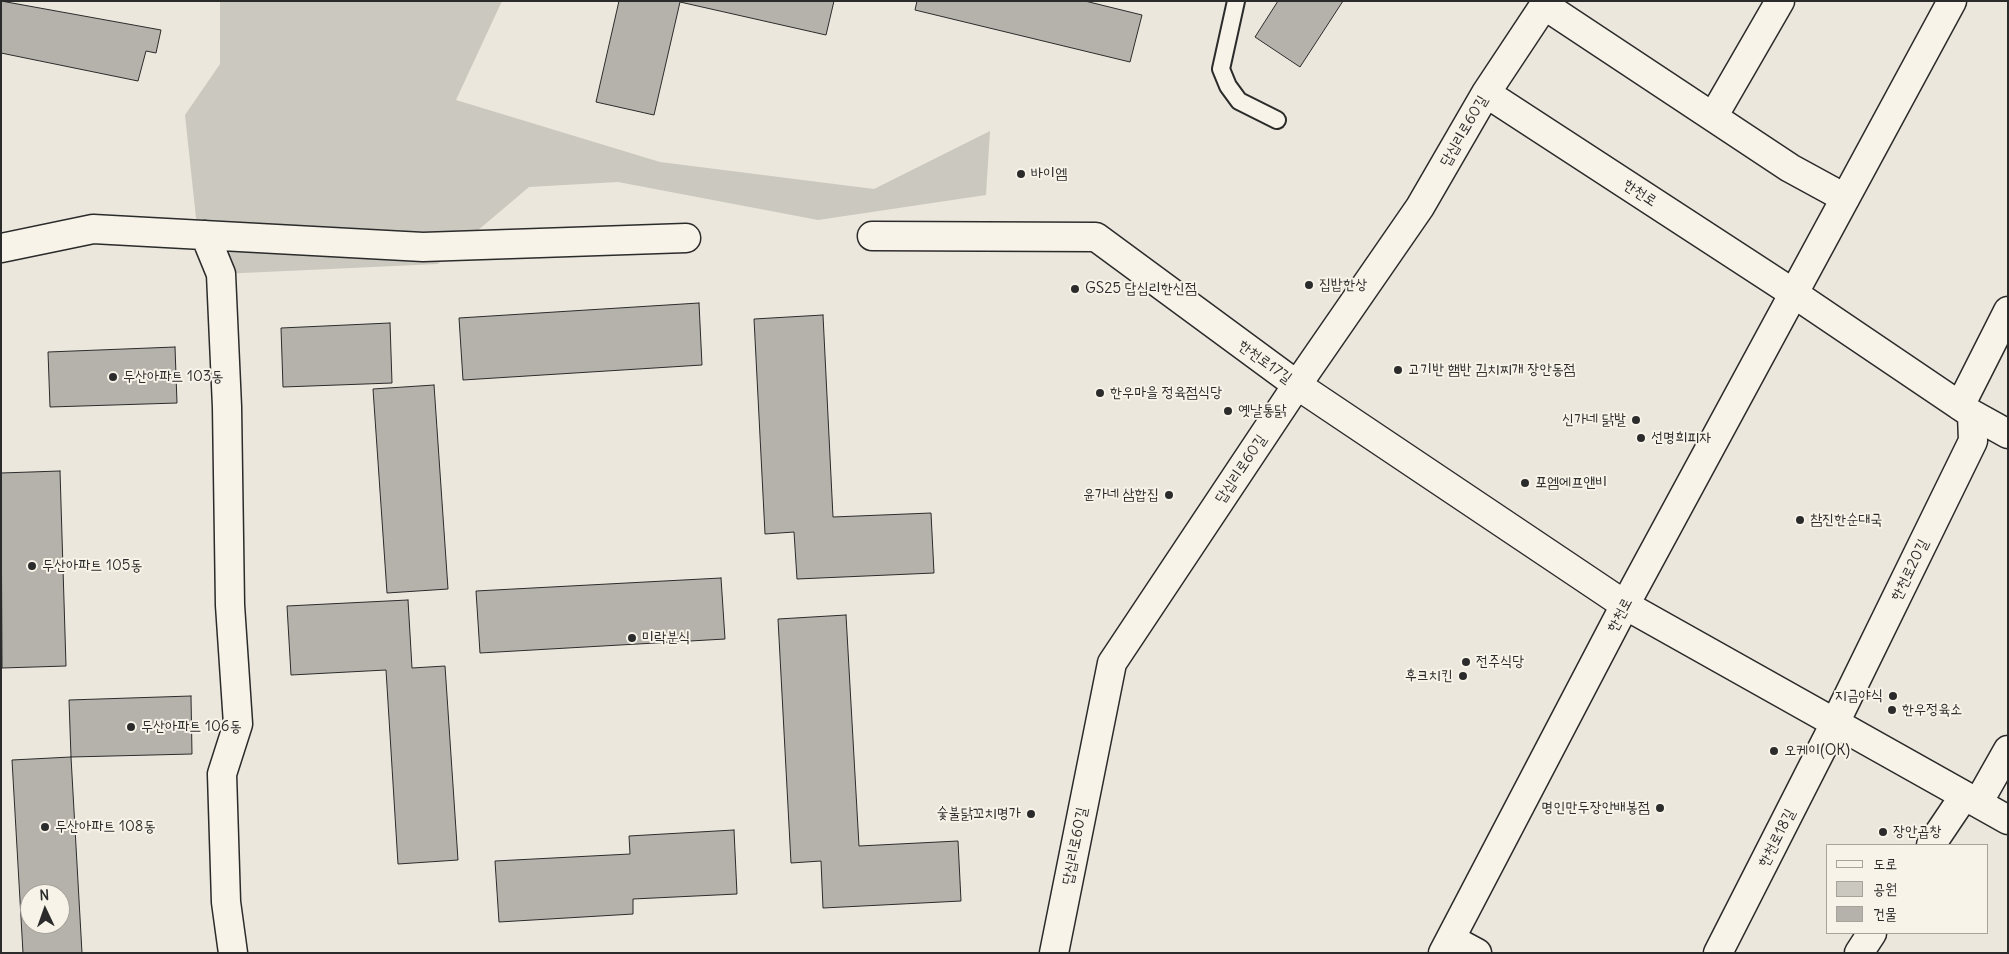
<!DOCTYPE html>
<meta charset="utf-8">
<style>
body{margin:0}
#map{position:relative;width:2009px;height:954px;overflow:hidden;background:#ebe7dd;font-family:Delius,"Poor Story",sans-serif}
canvas{display:block}
.frame{position:absolute;inset:0;border:2px solid #2b2b2b;pointer-events:none}
.legend{position:absolute;left:1826px;top:844px;width:162px;height:90px;box-sizing:border-box;background:#f7f3e8;border:1px solid #a5a39c;margin:0;padding:6px 9px;list-style:none;font-size:15px;color:#2b2b2b}
.legend li{display:flex;align-items:center;gap:10px;height:25px}
.legend b{width:25px;border:1px solid #a5a39c}
.north{position:absolute;left:20px;top:884px;width:50px;height:50px;box-sizing:border-box;background:#f7f3e8;border:1px solid #a5a39c;border-radius:50%;rotate:357deg;font-size:14px;font-weight:700;line-height:20px;text-align:center;color:#2b2b2b}
.north::after{content:'';display:block;margin:auto;width:18px;height:22px;background:#2b2b2b;clip-path:polygon(50% 0,100% 100%,50% 72%,0 100%)}
</style>
<div id="map">
<canvas width="2009" height="954"></canvas>
<div class="frame"></div>
<ul class="legend">
<li><b style="height:6px;background:#f7f3e8"></b>도로</li>
<li><b style="height:14px;background:#cbc8bf"></b>공원</li>
<li><b style="height:14px;background:#b5b2ab"></b>건물</li>
</ul>
<div class="north">N</div>
</div>
<script>
const ctx = document.querySelector('canvas').getContext('2d');
ctx.lineJoin = 'round';
function paint(path, color) { ctx.fillStyle = color; ctx.fill(path, 'evenodd'); }
const toPath = rows => new Path2D(rows.map(r => 'M' + r).join(''));
function stroke(path, color, width, dash) { ctx.strokeStyle = color; ctx.lineWidth = width; ctx.lineCap = dash ? 'butt' : 'round'; ctx.setLineDash(dash || []); ctx.stroke(path); }
function label(font, color, halo, rows, align = 'center') {
  ctx.font = font + ' Delius,"Poor Story",sans-serif'; ctx.lineWidth = 4; ctx.setLineDash([]); ctx.textBaseline = 'middle'; ctx.strokeStyle = halo; ctx.fillStyle = color; for (const [text, x, y, turn = 0] of rows) {
    ctx.save(); ctx.translate(x, y); ctx.rotate((+turn || 0) * Math.PI / 180); ctx.textAlign = isNaN(turn) ? turn : align; if (halo) ctx.strokeText(text, 0, 0); ctx.fillText(text, 0, 0); ctx.restore();
  }
}
paint(toPath([
 [220,1,502,1,456,100,660,162,874,189,990,131,986,195,818,220,618,182,529,187,438,264,221,274,213,261,196,218,185,115,220,64]
]), '#cbc8bf');
const building = toPath([
 [1,1,161,30,156,53,146,51,138,81,1,53,1,1],
 [619,1,834,1,826,35,680,2,654,115,596,102,619,1],
 [917,1,1085,1,1142,15,1130,62,915,10,917,1],
 [1278,1,1343,1,1300,67,1255,37,1278,1],
 [699,303,702,365,463,380,459,318,699,303],
 [823,315,833,517,931,513,934,573,797,579,794,532,765,534,754,319,823,315],
 [390,323,392,383,283,387,281,328,390,323],
 [175,347,177,403,50,407,48,352,175,347],
 [434,385,448,589,387,593,373,389,434,385],
 [60,471,66,666,2,668,1,473,60,471],
 [721,578,725,639,480,653,476,591,721,578],
 [408,600,412,668,445,666,458,860,398,864,386,670,291,675,287,606,408,600],
 [846,615,859,846,958,841,961,901,823,908,821,861,791,863,778,619,846,615],
 [191,696,192,754,71,757,69,700,191,696],
 [71,757,82,953,23,953,12,760,71,757],
 [30,894,60,894,60,924,30,924,30,894],
 [734,830,737,894,633,899,633,914,499,922,495,861,630,854,629,836,734,830]
]);
paint(building, '#b5b2ab');
stroke(building, '#2b2b2b', 1);
const lane = toPath([
 [1236,1,1221,69,1228,86,1239,101,1277,120]
]);
const street = toPath([
 [1544,5,1790,168,1845,198],
 [1486,93,1793,293,1972,414,2008,434],
 [1713,117,1780,1],
 [205,235,221,274,227,407,230,605,238,724,222,774,226,902,233,953],
 [872,236,1096,237,1297,385,1625,605,2008,820],
 [1,248,93,229,423,247,686,238],
 [1960,406,2008,311],
 [1978,803,2008,750],
 [1931,845,1964,796],
 [1451,939,1477,953],
 [1054,953,1112,663,1297,385,1420,207,1486,93,1547,1],
 [1718,953,1835,723,1973,441,1972,414],
 [1859,953,1872,933]
]);
const secondary = toPath([
 [1443,953,1625,605,1952,1]
]);
stroke(lane, '#2b2b2b', 20);
stroke(street, '#2b2b2b', 31);
stroke(secondary, '#2b2b2b', 31);
stroke(lane, '#f7f3e8', 16);
stroke(street, '#f7f3e8', 28);
stroke(secondary, '#f7f3e8', 28);
for (const [x, y, r, color] of [
 [1021,174,5,"#2b2b2b"],
 [1309,285,5,"#2b2b2b"],
 [1075,289,5,"#2b2b2b"],
 [1398,370,5,"#2b2b2b"],
 [113,377,5,"#2b2b2b"],
 [1100,393,5,"#2b2b2b"],
 [1228,411,5,"#2b2b2b"],
 [1636,420,5,"#2b2b2b"],
 [1641,438,5,"#2b2b2b"],
 [1525,483,5,"#2b2b2b"],
 [1169,495,5,"#2b2b2b"],
 [1800,520,5,"#2b2b2b"],
 [32,566,5,"#2b2b2b"],
 [632,638,5,"#2b2b2b"],
 [1466,662,5,"#2b2b2b"],
 [1463,676,5,"#2b2b2b"],
 [1893,696,5,"#2b2b2b"],
 [1892,710,5,"#2b2b2b"],
 [131,727,5,"#2b2b2b"],
 [1774,751,5,"#2b2b2b"],
 [1660,808,5,"#2b2b2b"],
 [1031,814,5,"#2b2b2b"],
 [45,827,5,"#2b2b2b"],
 [1883,832,5,"#2b2b2b"]
]) { const dot = new Path2D(); dot.arc(x, y, r, 0, 2 * Math.PI); ctx.fillStyle = color; ctx.fill(dot); stroke(dot, '#f7f3e8', 2); }
label('15px', '#2b2b2b', '#f7f3e8', [
 ["답십리로60길",1464,131,-60],
 ["한천로",1640,193,33],
 ["한천로17길",1265,362,36],
 ["답십리로60길",1241,469,-56],
 ["한천로20길",1910,570,-64],
 ["한천로",1620,615,-62],
 ["한천로18길",1777,838,-63],
 ["답십리로60길",1075,846,-79]
]);
label('15px', '#2b2b2b', '#f7f3e8', [
 ["바이엠",1031,174],
 ["집밥한상",1319,285],
 ["GS25 답십리한신점",1085,289],
 ["고기반 햄반 김치찌개 장안동점",1408,370],
 ["두산아파트 103동",123,377],
 ["한우마을 정육점식당",1110,393],
 ["옛날통닭",1238,411],
 ["신가네 닭발",1626,420,"right"],
 ["선명희피자",1651,438],
 ["포엠에프앤비",1535,483],
 ["윤가네 삼합집",1159,495,"right"],
 ["참진한순대국",1810,520],
 ["두산아파트 105동",42,566],
 ["미락분식",642,638],
 ["전주식당",1476,662],
 ["후크치킨",1453,676,"right"],
 ["지금야식",1883,696,"right"],
 ["한우정육소",1902,710],
 ["두산아파트 106동",141,727],
 ["오케이(OK)",1784,751],
 ["명인만두장안배봉점",1650,808,"right"],
 ["숯불닭꼬치명가",1021,814,"right"],
 ["두산아파트 108동",55,827],
 ["장안곱창",1893,832]
], 'left');
</script>
